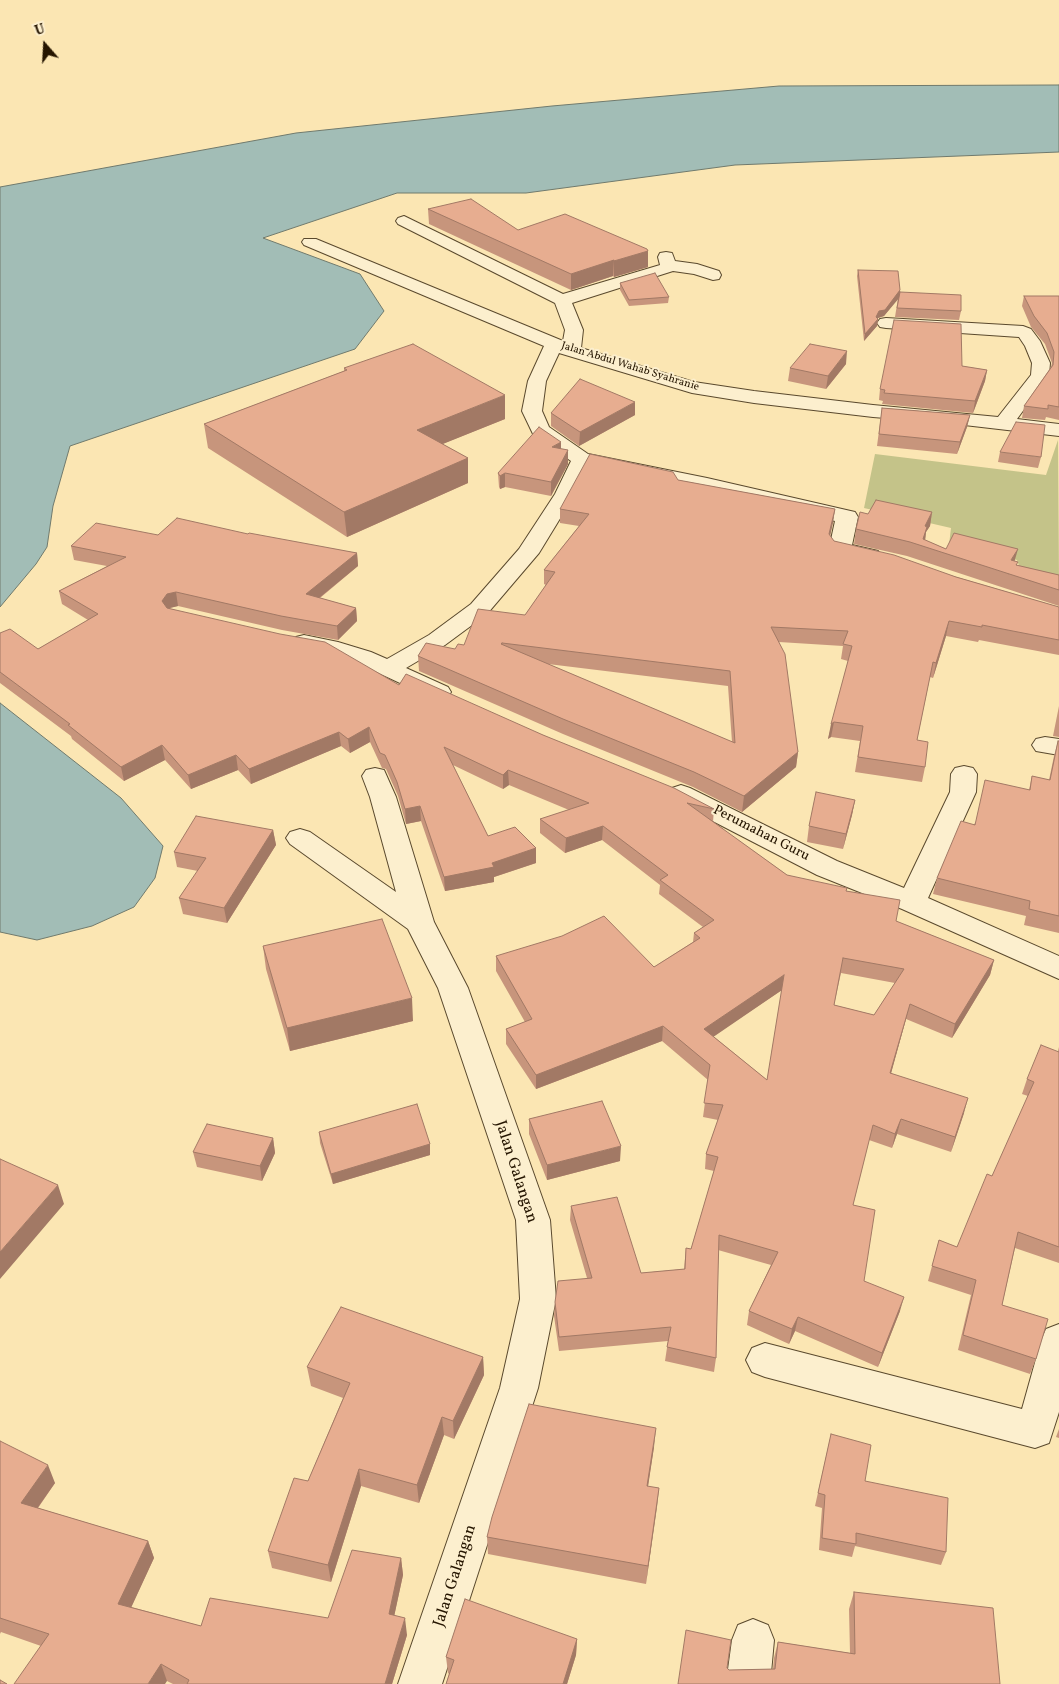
<!DOCTYPE html>
<style>
body{margin:0}
#map{position:relative;width:1059px;height:1684px;overflow:hidden;background:#fbe6b3;font-family:Vollkorn,serif}
canvas{display:block}
.north{position:absolute;left:20px;top:20px;width:50px;height:50px;-webkit-text-stroke:4px #fcefce;paint-order:stroke;rotate:341deg;font-size:14px;font-weight:700;line-height:20px;text-align:center;color:#251500}
.north::after{content:'';display:block;margin:auto;width:18px;height:22px;background:#251500;clip-path:polygon(50% 0,100% 100%,50% 72%,0 100%)}
</style>
<div id="map">
<canvas width="1059" height="1684"></canvas>
<div class="north">U</div>
</div>
<script>
const ctx = document.querySelector('canvas').getContext('2d');
ctx.lineJoin = 'round';
function paint(path, color) { ctx.fillStyle = color; ctx.fill(path, 'evenodd'); }
const toPath = rows => new Path2D(rows.map(r => 'M' + r).join(''));
function stroke(path, color, width, dash) { ctx.strokeStyle = color; ctx.lineWidth = width; ctx.lineCap = dash ? 'butt' : 'round'; ctx.setLineDash(dash || []); ctx.stroke(path); }
function label(font, color, halo, rows, align = 'center') {
  ctx.font = font + ' Vollkorn,serif'; ctx.lineWidth = 4; ctx.setLineDash([]); ctx.textBaseline = 'middle'; ctx.strokeStyle = halo; ctx.fillStyle = color; for (const [text, x, y, turn = 0] of rows) {
    ctx.save(); ctx.translate(x, y); ctx.rotate((+turn || 0) * Math.PI / 180); ctx.textAlign = isNaN(turn) ? turn : align; if (halo) ctx.strokeText(text, 0, 0); ctx.fillText(text, 0, 0); ctx.restore();
  }
}
paint(toPath([
 [1058,440,1059,585,1023,577,1017,560,949,545,951,528,864,508,875,454,1046,475]
]), '#c4c389');
const water = toPath([
 [1059,85,1059,152,735,165,526,193,397,193,263,238,360,274,384,311,355,349,70,446,53,506,47,547,36,564,0,607,0,187,296,133,552,106,779,86,1059,85],
 [0,703,121,798,163,846,155,878,134,907,92,926,37,940,0,932,0,703]
]);
paint(water, '#a2bdb6');
stroke(water, '#707a6d', 1);
const minor = toPath([
 [404,216,563,294,660,265,658,257,660,253,666,252,672,253,675,261,697,264,719,271,721,275,719,279,713,280,694,274,673,271,572,303,583,330,581,348,694,382,754,391,873,405,998,417,1031,375,1032,363,1025,346,1019,337,886,328,880,327,877,323,880,319,886,318,1023,326,1031,329,1040,341,1050,363,1049,375,1017,419,1059,424,1059,436,947,423,873,417,754,403,692,393,559,353,546,381,542,411,549,427,588,454,707,478,855,512,858,517,852,545,878,551,881,556,878,561,870,563,832,554,829,549,835,521,707,490,589,466,575,494,539,553,487,614,445,645,406,668,448,687,451,692,448,697,439,699,430,697,355,662,296,647,292,642,296,637,304,635,338,642,371,652,387,659,429,635,471,604,519,549,555,494,571,461,533,434,522,411,528,381,544,346,304,245,302,242,304,239,316,239,563,341,565,330,555,303,398,224,396,221,398,218,404,216],
 [1045,737,1059,739,1059,755,1036,751,1032,745,1036,739,1045,737],
 [964,766,973,768,977,774,976,792,928,898,1059,956,1059,979,902,909,817,875,672,800,668,794,672,788,681,785,690,788,837,861,904,888,950,792,951,774,955,768,964,766],
 [375,768,384,770,396,797,434,922,468,988,550,1220,556,1299,538,1388,442,1684,398,1684,500,1388,520,1299,516,1220,438,988,408,929,290,844,286,838,290,832,300,829,310,832,396,892,370,797,362,776,366,770,375,768],
 [1059,1324,1059,1412,1049,1443,1035,1448,765,1377,752,1372,746,1360,752,1348,765,1343,1022,1409,1041,1341,1046,1329,1059,1324],
 [753,1619,768,1625,774,1640,770,1684,726,1684,732,1640,738,1625,753,1619]
]);
stroke(minor, '#5a492d', 2);
paint(minor, '#fcefce');
paint(toPath([
 [428,209,518,230,648,251,648,267,614,277,613,276,571,290,429,224],
 [858,270,900,292,961,311,959,320,895,317,898,298,884,316,878,318,877,326,864,341,857,276],
 [620,283,669,297,668,303,629,306,620,290],
 [1024,296,1059,296,1059,420,1046,417,1045,420,1022,418,1024,406,1051,367,1052,363,1045,344,1031,327,1022,306],
 [846,364,826,389,788,381,790,368],
 [962,366,987,370,985,381,973,413,882,404,883,401,879,400,880,389],
 [344,368,505,419,442,444,468,458,468,483,347,537,208,448,204,424,344,371],
 [882,408,970,415,967,427,957,454,877,446],
 [551,413,635,415,579,446,551,426],
 [561,449,568,450,568,464,551,496,505,487,500,489,499,487,498,473],
 [1000,452,1041,457,1038,468,998,462],
 [678,480,835,509,830,536,834,541,1059,607,1059,655,979,640,978,642,946,636,933,678,930,677,917,740,925,767,922,782,855,772,860,741,831,737,828,739,848,661,841,659,843,646,779,642,798,752,796,767,742,812,693,787,563,734,419,671,418,656,455,649,464,645,525,615,546,585,544,584,544,570,579,526,560,523,560,509],
 [548,664,728,686,732,742],
 [932,512,930,526,926,532,925,540,946,549,1015,561,1017,565,1059,575,1059,606,907,556,854,544,856,529,868,514],
 [248,534,357,553,358,566,320,598,356,608,357,621,338,640,282,630,178,606,169,608,399,685,543,735,714,809,713,822,787,875,847,891,896,921,994,960,990,975,952,1038,906,1019,891,1073,964,1113,951,1152,897,1134,892,1148,869,1140,853,1205,864,1281,900,1311,878,1367,795,1331,789,1344,747,1325,749,1311,771,1265,718,1250,716,1358,714,1372,665,1361,668,1341,559,1351,554,1316,555,1302,587,1278,570,1220,571,1206,641,1273,684,1269,686,1248,691,1249,714,1171,705,1169,706,1154,718,1120,703,1117,708,1080,662,1041,536,1089,506,1044,506,1029,525,1022,496,971,496,956,654,967,693,942,694,933,703,927,659,894,660,885,602,840,565,853,540,833,540,819,569,810,509,785,503,789,453,765,488,836,536,848,536,863,494,877,494,882,445,891,421,821,406,824,398,796,386,769,382,768,370,742,350,753,341,746,251,784,238,770,191,789,165,760,124,781,72,739,71,736,0,683,0,633,38,649,88,620,62,604,59,591,107,566,74,560,71,546,158,535],
 [841,973,895,983,874,1015,834,1005],
 [782,990,767,1080,713,1036],
 [1059,706,1059,737,1053,736],
 [1058,741,1059,741,1059,933,1024,925,1026,916,933,894,937,878,974,824,1029,790,1032,776,1049,780,1054,756],
 [855,800,852,815,843,849,807,842,809,826],
 [273,830,276,845,227,923,183,914,179,898,198,871,177,867,174,852],
 [263,946,413,1021,290,1051,266,969],
 [1059,1047,1059,1263,1015,1248,1002,1305,1036,1359,1030,1374,958,1350,971,1295,928,1281,939,1240,957,1247,992,1176,1028,1096,1022,1094,1027,1079,1058,1051],
 [529,1119,620,1161,547,1180,529,1134],
 [319,1132,430,1144,430,1155,333,1184,320,1143],
 [273,1138,275,1153,262,1181,197,1167,193,1152],
 [483,1357,484,1375,454,1439,444,1435,419,1503,361,1486,331,1582,272,1568,268,1551,308,1481,343,1398,311,1386,307,1367],
 [1059,1429,1059,1438,1056,1437],
 [831,1434,865,1481,946,1552,941,1565,855,1546,852,1557,819,1550,822,1508,815,1506],
 [0,1441,55,1483,38,1508,148,1541,154,1558,131,1607,201,1626,328,1618,401,1558,403,1575,394,1616,407,1635,392,1684,173,1684,167,1681,41,1646,1,1632,0,1634],
 [654,1447,648,1487,659,1488,646,1584,488,1554,487,1537],
 [854,1592,1000,1684,678,1684,727,1668,729,1670,773,1669,774,1658,778,1642,850,1653,849,1609],
 [577,1639,576,1655,567,1684,446,1684,449,1674,448,1673,446,1657]
]), '#c7957c');
paint(toPath([
 [648,251,648,267,614,277,614,261],
 [614,260,613,276,571,290,571,274],
 [900,290,900,297,884,316,878,318,877,326,864,341,865,334,879,311],
 [847,351,846,364,826,389,828,376],
 [987,370,985,381,973,413,975,401],
 [505,395,505,419,418,454,417,430],
 [635,402,635,415,579,446,580,432],
 [970,415,967,427,957,454,960,442],
 [561,442,561,456,552,447],
 [568,450,568,464,551,496,551,482],
 [468,458,468,483,347,537,344,512],
 [505,473,505,487,500,489,500,476],
 [835,509,833,523,827,549,829,534],
 [932,512,930,526,926,532,925,541,921,546,925,526],
 [1018,549,1014,563,1008,575,1011,560],
 [357,553,358,566,308,607,306,594],
 [176,592,178,606,170,608,164,615,162,601,167,594],
 [356,608,357,621,338,640,337,626],
 [949,621,946,636,933,678,936,663],
 [834,722,831,737,828,739,831,724],
 [369,727,370,742,350,753,348,739],
 [339,732,341,746,251,784,249,769],
 [162,745,165,760,124,781,121,767],
 [798,752,796,767,742,812,744,796],
 [236,755,238,770,191,789,188,775],
 [508,770,509,785,503,789,503,775],
 [855,800,852,815,843,849,846,834],
 [420,806,421,821,406,824,405,809],
 [603,826,602,840,565,853,566,838],
 [273,830,276,845,227,923,224,908],
 [536,848,536,863,494,877,494,882,445,891,444,877,492,863],
 [994,960,990,975,952,1038,955,1024],
 [784,975,782,990,703,1044,704,1029],
 [412,998,413,1021,290,1051,287,1028],
 [910,1004,906,1019,887,1088,890,1073],
 [663,1026,662,1041,536,1089,536,1075],
 [968,1098,964,1113,951,1152,955,1137],
 [901,1119,897,1134,892,1148,895,1134],
 [273,1138,275,1153,262,1181,260,1166],
 [430,1144,430,1155,333,1184,331,1174],
 [621,1146,620,1161,547,1180,547,1165],
 [58,1185,64,1204,0,1279,0,1252],
 [904,1297,900,1311,878,1367,882,1353],
 [798,1317,795,1331,789,1344,792,1329],
 [483,1357,484,1375,454,1439,453,1421],
 [442,1417,444,1435,419,1503,417,1485],
 [656,1428,654,1447,645,1505,647,1486],
 [48,1465,55,1483,29,1520,21,1503],
 [359,1469,361,1486,331,1582,328,1565],
 [659,1488,657,1507,646,1584,648,1566],
 [148,1541,154,1558,125,1621,118,1604],
 [401,1558,403,1575,391,1631,389,1614],
 [405,1618,407,1635,392,1684,385,1684],
 [577,1639,576,1655,567,1684,563,1684],
 [161,1664,167,1681,165,1684,148,1684]
]), '#a27965');
const building = toPath([
 [471,199,518,230,565,214,647,249,648,251,614,261,614,260,571,274,428,209,471,199],
 [858,270,898,271,900,290,885,310,879,311,876,317,878,319,865,334,858,270],
 [655,273,669,297,629,300,620,283,655,273],
 [900,292,961,295,961,311,897,308,900,292],
 [1024,296,1059,296,1059,407,1048,405,1048,409,1024,406,1053,365,1054,352,1047,333,1034,316,1024,296],
 [894,320,961,324,962,366,987,370,975,401,884,393,885,390,880,389,894,320],
 [413,344,505,395,417,430,468,458,344,512,204,424,347,370,344,368,413,344],
 [810,344,847,351,828,376,790,368,810,344],
 [580,379,635,402,580,432,551,413,580,379],
 [882,408,970,415,960,442,879,434,882,408],
 [1016,422,1045,425,1041,457,1000,452,1016,422],
 [539,427,561,442,552,447,568,450,551,482,505,473,500,476,498,473,539,427],
 [590,454,673,472,678,480,835,509,829,534,834,541,894,555,956,577,1059,607,1059,640,982,625,982,627,949,621,936,663,933,662,917,740,928,742,925,767,858,757,863,726,834,722,831,724,852,646,843,644,848,631,771,627,785,654,798,752,744,796,694,772,563,719,418,656,426,643,455,649,458,644,464,645,478,609,525,615,555,572,544,570,589,514,560,509,590,454],
 [502,643,730,671,735,743,501,644,502,643],
 [876,500,932,512,925,526,927,527,923,539,946,549,954,533,1018,549,1011,560,1018,562,1016,565,1059,575,1059,590,910,542,856,529,860,512,868,514,876,500],
 [177,518,248,534,249,533,357,553,306,594,356,608,337,626,281,616,176,592,167,594,162,601,167,608,280,634,325,642,399,685,406,674,543,735,674,788,714,809,687,803,787,875,847,888,846,891,900,900,896,921,994,960,955,1024,910,1004,890,1073,968,1098,955,1137,901,1119,895,1134,873,1125,853,1205,875,1210,864,1281,904,1297,882,1353,798,1317,792,1329,749,1311,778,1252,719,1235,716,1358,667,1347,671,1327,559,1337,555,1302,558,1281,592,1278,571,1206,617,1197,641,1273,685,1269,686,1248,691,1249,718,1157,706,1154,723,1105,704,1103,710,1065,663,1026,536,1075,506,1029,532,1019,496,956,562,936,604,916,654,967,700,938,694,933,714,920,660,880,668,875,603,826,566,838,540,819,589,803,508,770,503,775,444,747,488,836,515,827,536,848,492,863,494,867,444,877,420,806,405,809,397,782,385,755,380,753,369,727,348,739,339,732,249,769,236,755,188,775,162,745,121,767,68,725,70,724,0,672,0,633,10,629,38,649,98,614,59,591,126,557,71,546,96,523,158,535,177,518],
 [843,958,904,969,874,1015,834,1005,843,958],
 [784,975,767,1080,704,1029,784,975],
 [1058,741,1059,741,1059,916,1029,909,1030,901,937,878,961,821,975,825,985,780,1030,790,1032,776,1050,780,1058,741],
 [816,792,855,800,846,834,809,826,816,792],
 [196,816,273,830,224,908,179,898,206,858,174,852,196,816],
 [382,919,412,998,287,1028,263,946,382,919],
 [1041,1045,1059,1052,1059,1247,1018,1232,1002,1305,1048,1319,1036,1359,963,1335,976,1280,932,1266,939,1240,957,1247,987,1174,992,1176,1034,1082,1027,1079,1041,1045],
 [602,1101,621,1146,547,1165,529,1119,602,1101],
 [417,1104,430,1144,331,1174,319,1132,417,1104],
 [207,1124,273,1138,260,1166,193,1152,207,1124],
 [0,1159,58,1185,0,1252,0,1159],
 [341,1307,483,1357,453,1421,442,1417,417,1485,359,1469,328,1565,268,1551,294,1478,308,1481,350,1383,307,1367,341,1307],
 [529,1404,656,1428,647,1486,659,1488,648,1566,487,1537,492,1517,529,1404],
 [831,1434,871,1445,865,1481,948,1498,946,1552,856,1533,856,1544,822,1538,825,1495,818,1493,831,1434],
 [0,1441,48,1465,21,1503,148,1541,118,1604,201,1626,210,1598,328,1618,352,1550,401,1558,389,1614,405,1618,385,1684,187,1684,189,1680,161,1664,148,1684,14,1684,49,1634,0,1618,0,1441],
 [854,1592,993,1608,1000,1684,678,1684,686,1630,731,1640,727,1668,729,1670,775,1669,778,1642,855,1654,854,1592],
 [465,1599,577,1639,563,1684,446,1684,454,1660,446,1657,465,1599],
 [0,1680,7,1684,0,1684,0,1680]
]);
paint(building, '#e7ad90');
stroke(building, '#a27965', 1);
label('11px', '#251500', '#fcefce', [
 ["Jalan Abdul Wahab Syahranie",630,367,17]
]);
label('14px', '#251500', '#fcefce', [
 ["Perumahan Guru",761,834,27]
]);
label('16px', '#251500', '#fcefce', [
 ["Jalan Galangan",515,1172,72],
 ["Jalan Galangan",456,1576,-72]
]);
</script>
